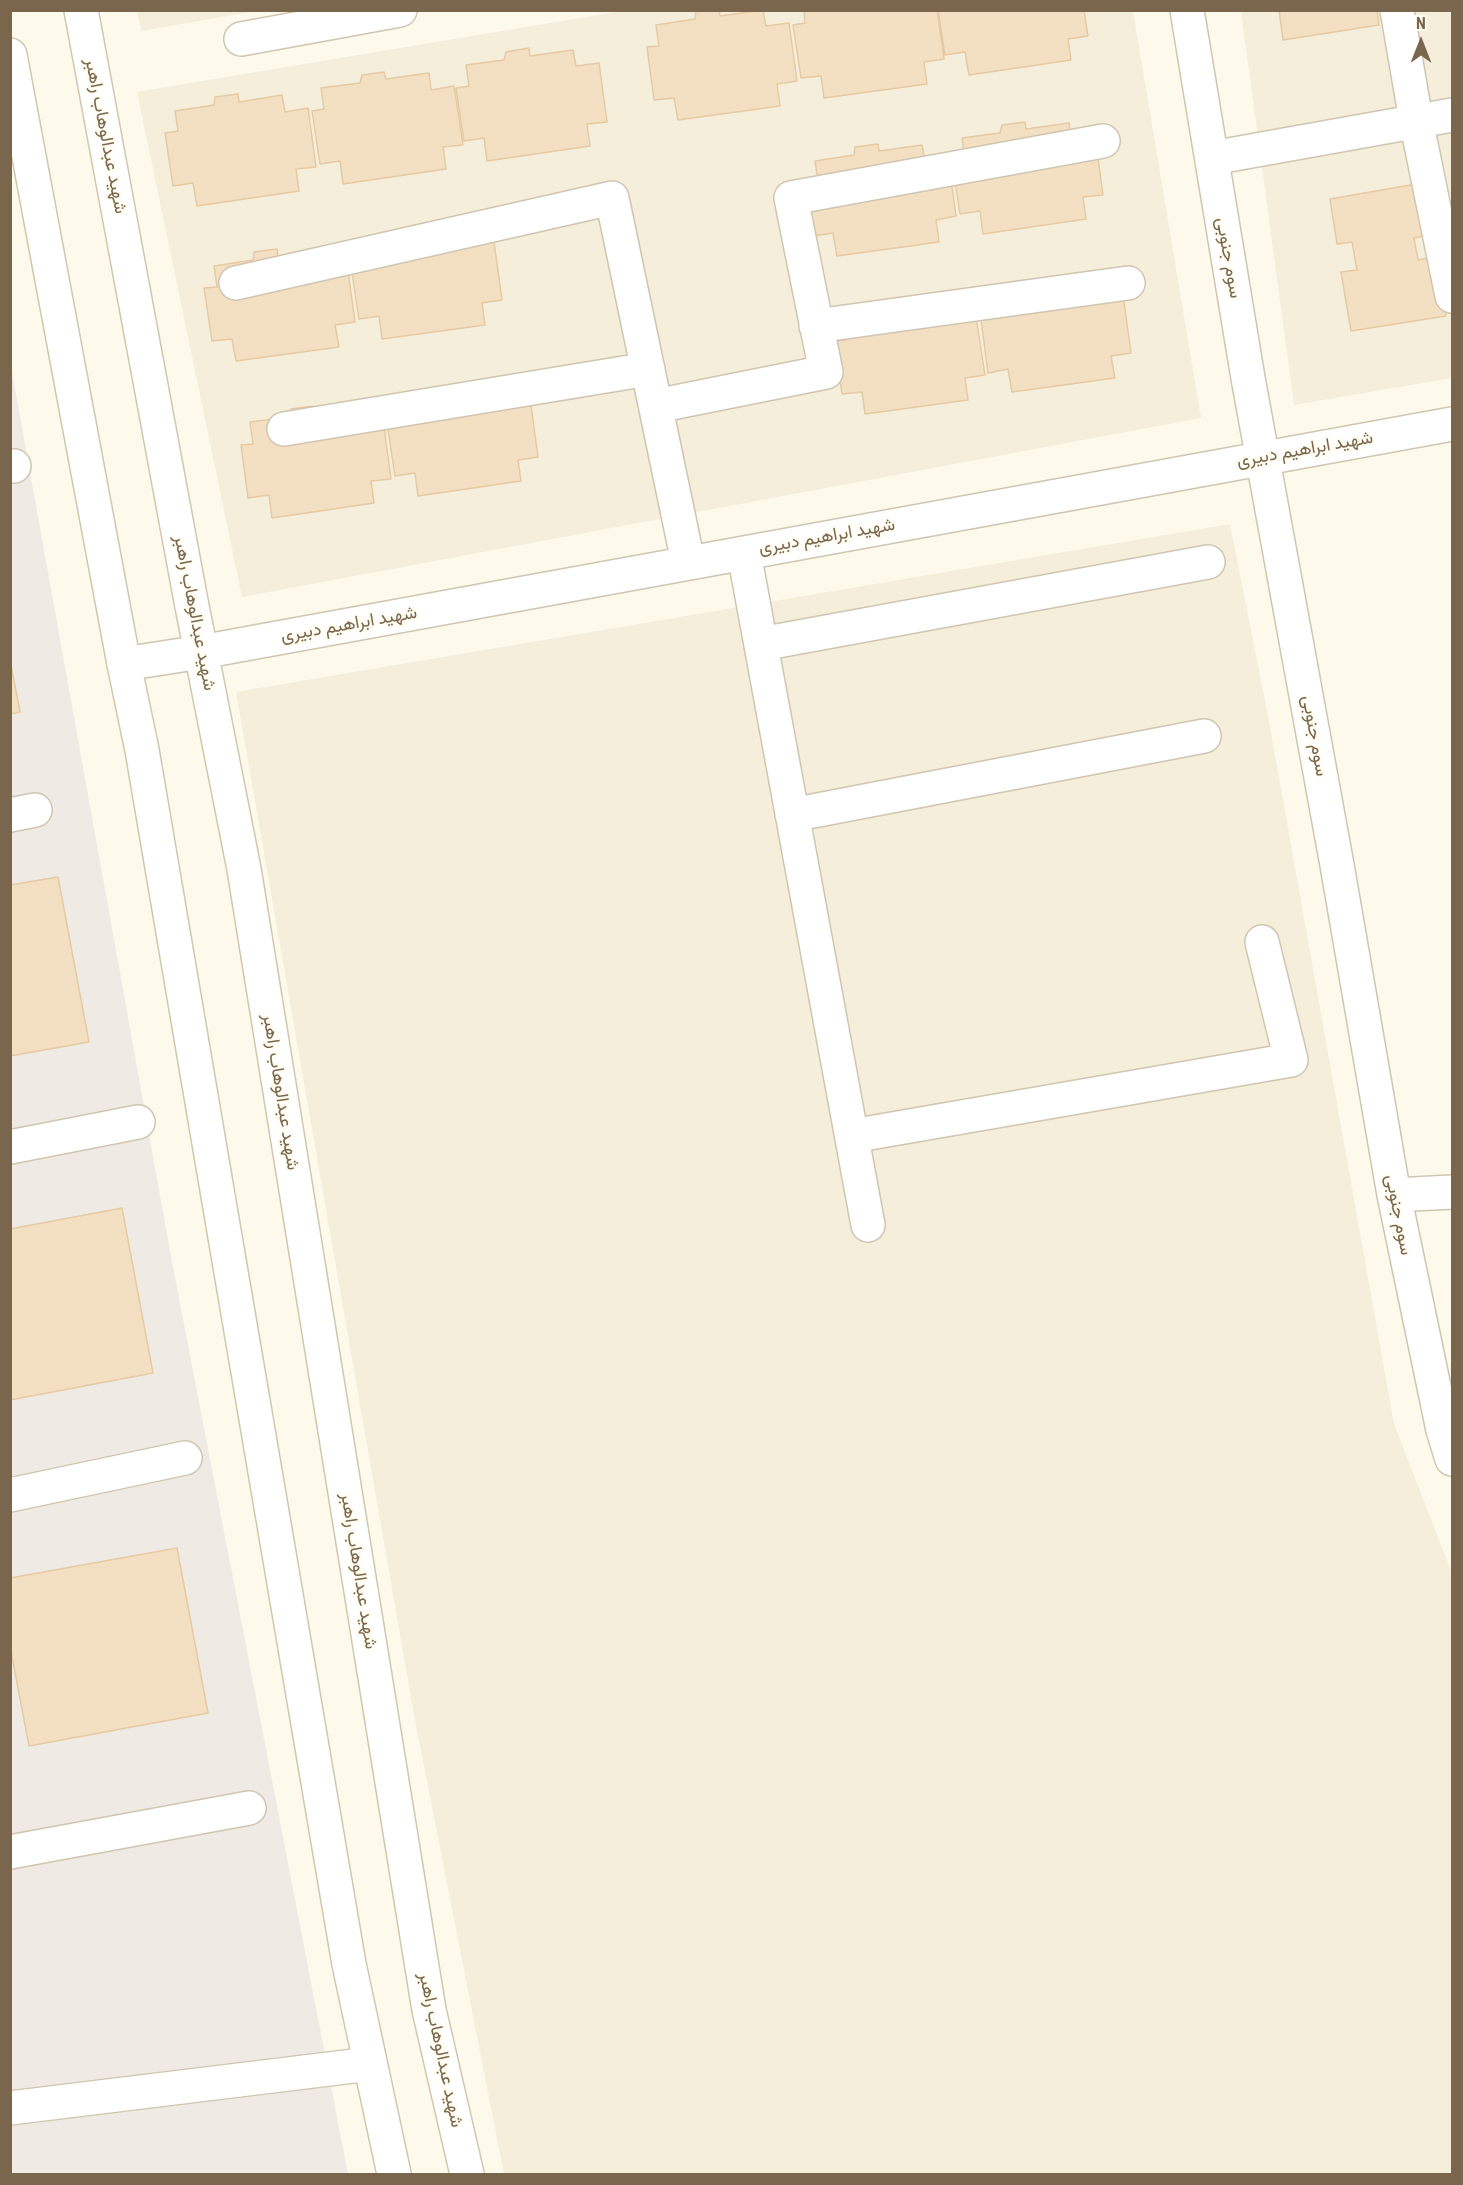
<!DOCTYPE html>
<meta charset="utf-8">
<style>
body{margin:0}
#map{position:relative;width:1463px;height:2185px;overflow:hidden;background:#fdfaeb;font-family:"Roboto Condensed",sans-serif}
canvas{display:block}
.frame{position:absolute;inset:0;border:12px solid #79664d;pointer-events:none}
.north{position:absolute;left:1391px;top:12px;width:60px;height:60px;-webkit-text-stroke:4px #fffdf2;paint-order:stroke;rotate:0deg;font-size:16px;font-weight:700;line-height:24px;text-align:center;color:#79664d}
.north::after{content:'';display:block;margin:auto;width:21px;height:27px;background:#79664d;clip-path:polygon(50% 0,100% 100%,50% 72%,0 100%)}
</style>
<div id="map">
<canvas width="1463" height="2185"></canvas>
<div class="frame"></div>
<div class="north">N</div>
</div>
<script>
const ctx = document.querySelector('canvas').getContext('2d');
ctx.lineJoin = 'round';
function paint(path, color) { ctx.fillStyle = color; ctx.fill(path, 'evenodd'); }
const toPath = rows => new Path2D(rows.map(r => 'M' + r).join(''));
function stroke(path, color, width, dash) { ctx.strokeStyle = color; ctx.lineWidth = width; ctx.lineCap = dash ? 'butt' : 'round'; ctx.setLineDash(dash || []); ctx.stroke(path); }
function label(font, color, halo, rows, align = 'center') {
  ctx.font = font + ' "Roboto Condensed",Vazirmatn,sans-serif'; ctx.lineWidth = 4.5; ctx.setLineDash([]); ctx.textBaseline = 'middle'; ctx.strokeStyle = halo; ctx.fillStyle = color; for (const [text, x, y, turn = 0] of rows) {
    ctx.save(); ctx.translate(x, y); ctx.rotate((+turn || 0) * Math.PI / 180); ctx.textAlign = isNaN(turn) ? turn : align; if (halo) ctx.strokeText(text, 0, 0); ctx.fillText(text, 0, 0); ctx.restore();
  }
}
paint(toPath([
 [137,11,137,10,257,11,141,31],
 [621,11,1133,11,1201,418,242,597,137,92],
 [1241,11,1452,11,1452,378,1294,405],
 [1230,524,1268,716,1394,1424,1452,1573,1452,2174,504,2174,414,1715,236,692]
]), '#f5eeda');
paint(toPath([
 [10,361,172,1262,348,2174,11,2174]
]), '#efebe4');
const building = toPath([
 [719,10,720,16,763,10,766,26,789,23,797,81,777,84,780,106,678,120,674,98,654,100,647,47,659,46,656,25,695,19,696,11,719,10],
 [804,10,937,10,944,59,924,62,927,84,824,98,821,76,801,78,793,25,805,23,804,10],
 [938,10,1084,10,1088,36,1068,39,1071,60,969,75,965,52,945,55,938,10],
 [1279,10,1377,10,1379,25,1283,40,1279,10],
 [529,48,530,56,573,50,576,66,599,63,607,122,587,124,590,146,487,161,484,138,464,141,456,88,469,86,466,65,504,60,506,52,529,48],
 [384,72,386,79,429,73,431,90,454,86,463,145,443,147,446,169,343,184,340,161,320,164,312,111,324,109,321,88,360,83,362,75,384,72],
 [238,94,239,102,282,95,285,112,308,108,316,167,296,169,299,191,197,206,193,183,173,186,165,133,178,131,175,111,214,105,215,97,238,94],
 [1025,122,1026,129,1069,123,1071,139,1095,136,1103,195,1083,197,1086,219,983,234,980,211,960,214,952,161,965,159,962,138,1000,133,1002,125,1025,122],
 [878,144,879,151,922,145,925,161,948,158,956,216,936,220,939,242,837,256,833,233,813,236,805,183,818,181,815,161,854,155,855,147,878,144],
 [1422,183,1430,235,1414,238,1418,260,1437,256,1446,316,1351,331,1341,272,1357,270,1352,242,1337,244,1330,199,1422,183],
 [494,242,502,300,482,303,485,325,382,339,379,316,359,319,351,266,494,242],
 [277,249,278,256,321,250,347,264,355,322,335,325,339,347,236,361,232,339,212,341,204,288,217,287,214,266,253,260,254,252,277,249],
 [1123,295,1131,353,1111,356,1115,378,1012,392,1008,369,988,373,981,319,1123,295],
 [976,317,985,375,965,378,968,400,865,414,862,392,842,394,834,341,846,340,843,319,976,317],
 [530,398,538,457,518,460,521,481,418,496,415,473,395,476,387,423,530,398],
 [313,406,314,413,383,420,391,479,371,481,374,503,272,518,269,495,248,498,241,445,253,444,250,422,289,417,291,409,313,406],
 [10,660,20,712,10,714,10,660],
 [58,877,89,1042,10,1056,10,885,58,877],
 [122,1208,153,1373,10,1400,10,1229,122,1208],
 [177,1548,208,1713,29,1746,10,1646,10,1578,177,1548]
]);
paint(building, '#f3e0c3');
stroke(building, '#e6caa3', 1.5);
const minor = toPath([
 [1187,10,1248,378,1337,865,1394,1195,1443,1430,1452,1459],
 [1397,10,1416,120,1452,296],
 [241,39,400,10],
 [1212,158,1452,115],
 [236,283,612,198,688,562],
 [816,326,1128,283],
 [656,406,826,372,791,198,1103,141],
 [284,429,648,369],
 [10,466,14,466],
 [744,553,868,1225],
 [761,644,1208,562],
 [124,664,201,652,1452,424],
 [10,815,35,810],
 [792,815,1204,736],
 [852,1136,1291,1060,1262,942],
 [10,1147,138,1122],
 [1394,1195,1452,1192],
 [10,1495,185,1458],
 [10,1852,249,1808],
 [10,2108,370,2064]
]);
const secondary = toPath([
 [81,10,191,601,244,869,429,2010,467,2174],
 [10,55,124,664,142,750,349,1964,394,2174]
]);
stroke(minor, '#d0c5b0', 36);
stroke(secondary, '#d3c6ae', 36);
stroke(minor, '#fff', 33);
stroke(secondary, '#fff', 33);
label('18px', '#79664d', '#fffdf2', [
 ["شهید عبدالوهاب راهبر",105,136,79],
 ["سوم جنوبی",1228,258,80],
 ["شهید ابراهیم دبیری",1305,450,-10],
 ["شهید ابراهیم دبیری",827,537,-10],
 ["شهید عبدالوهاب راهبر",194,613,79],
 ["شهید ابراهیم دبیری",349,625,-10],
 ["سوم جنوبی",1314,736,80],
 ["شهید عبدالوهاب راهبر",280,1092,81],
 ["سوم جنوبی",1398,1215,79],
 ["شهید عبدالوهاب راهبر",358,1571,81],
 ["شهید عبدالوهاب راهبر",440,2050,78]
]);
</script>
